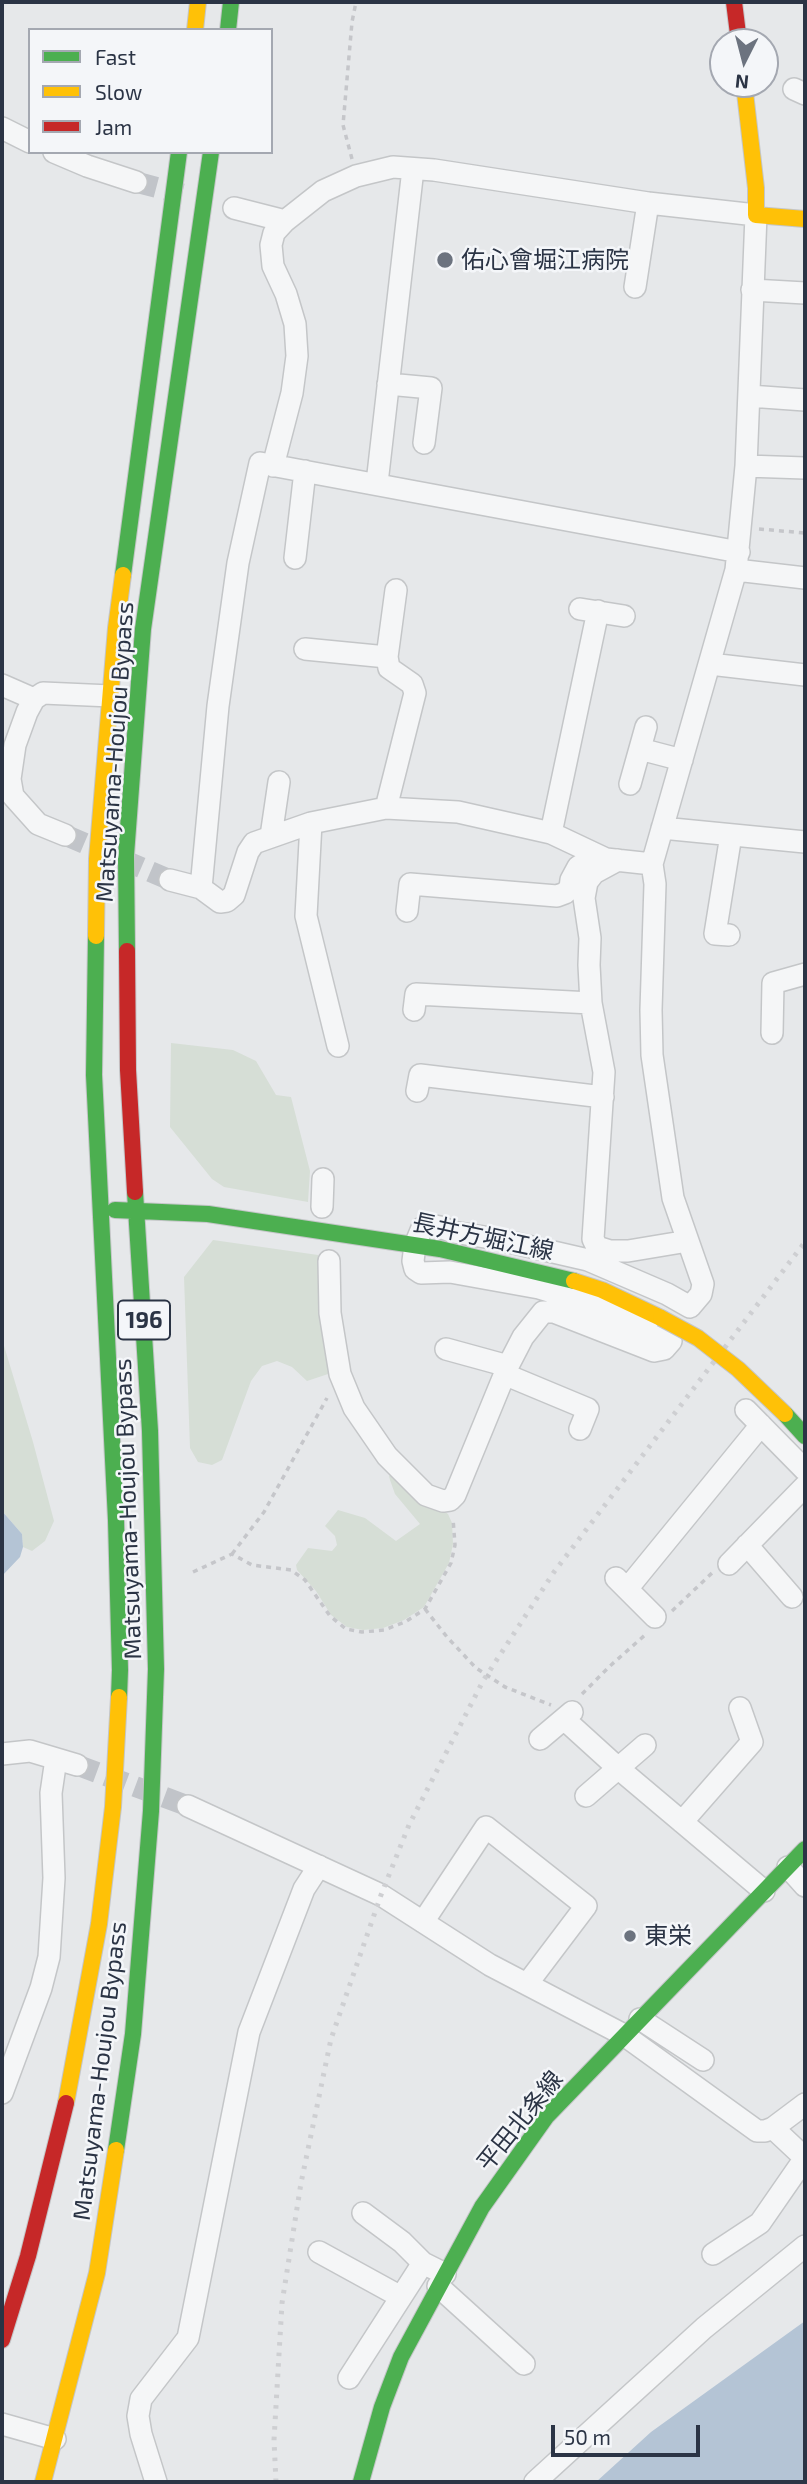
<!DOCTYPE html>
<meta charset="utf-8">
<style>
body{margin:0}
#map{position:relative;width:807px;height:2484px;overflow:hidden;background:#e6e8ea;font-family:"Exo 2",sans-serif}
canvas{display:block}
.frame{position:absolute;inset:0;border:4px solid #2b3445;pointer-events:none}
.legend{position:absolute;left:28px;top:28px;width:245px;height:126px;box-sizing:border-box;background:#f4f6f9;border:2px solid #a4a8b1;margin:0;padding:9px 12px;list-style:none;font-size:21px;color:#2b3445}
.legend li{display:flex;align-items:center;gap:14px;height:35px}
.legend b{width:35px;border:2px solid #a4a8b1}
.north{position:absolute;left:709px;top:28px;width:70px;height:70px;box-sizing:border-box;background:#f4f6f9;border:2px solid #a4a8b1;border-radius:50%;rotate:186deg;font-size:19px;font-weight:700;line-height:28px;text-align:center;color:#2b3445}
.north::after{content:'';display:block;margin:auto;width:24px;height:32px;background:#6c737f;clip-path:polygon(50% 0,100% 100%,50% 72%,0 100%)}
.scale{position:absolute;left:551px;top:2425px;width:149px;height:32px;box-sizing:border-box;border:4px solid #2b3445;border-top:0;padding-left:9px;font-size:21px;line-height:24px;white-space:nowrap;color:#2b3445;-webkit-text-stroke:5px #f4f6f9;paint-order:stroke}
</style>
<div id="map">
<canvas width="807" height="2484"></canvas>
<div class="frame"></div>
<ul class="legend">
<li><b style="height:9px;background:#4caf50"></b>Fast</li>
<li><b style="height:9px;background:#ffc107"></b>Slow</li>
<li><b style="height:9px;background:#c62828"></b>Jam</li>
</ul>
<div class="north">N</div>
<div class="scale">50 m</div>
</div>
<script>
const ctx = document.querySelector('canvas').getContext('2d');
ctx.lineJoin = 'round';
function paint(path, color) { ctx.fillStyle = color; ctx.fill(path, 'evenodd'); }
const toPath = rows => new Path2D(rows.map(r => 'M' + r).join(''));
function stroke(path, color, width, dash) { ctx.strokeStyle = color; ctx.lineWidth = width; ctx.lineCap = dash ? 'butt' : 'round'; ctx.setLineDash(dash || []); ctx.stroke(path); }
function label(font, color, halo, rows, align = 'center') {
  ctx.font = font + ' "Exo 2","Noto Sans JP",sans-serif'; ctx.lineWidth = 5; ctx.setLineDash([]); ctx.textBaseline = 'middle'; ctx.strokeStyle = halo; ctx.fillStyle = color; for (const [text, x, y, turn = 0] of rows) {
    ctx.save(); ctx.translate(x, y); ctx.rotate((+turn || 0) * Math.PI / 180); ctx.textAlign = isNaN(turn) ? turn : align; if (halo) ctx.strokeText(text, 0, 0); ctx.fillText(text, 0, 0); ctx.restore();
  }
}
paint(toPath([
 [171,1043,233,1050,256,1061,276,1095,291,1097,310,1171,308,1202,224,1187,212,1179,170,1127],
 [213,1240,318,1255,334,1372,307,1381,292,1367,277,1361,262,1366,251,1381,222,1460,212,1465,198,1462,190,1448,184,1277],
 [2,1339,33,1442,54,1521,45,1541,32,1551,23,1547,22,1534,2,1511],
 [392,1474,448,1514,452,1523,453,1544,449,1563,424,1607,404,1620,383,1628,363,1630,347,1627,331,1615,316,1591,297,1570,296,1565,308,1548,332,1551,337,1545,335,1536,325,1526,338,1510,365,1518,396,1541,420,1524,395,1494,390,1480,389,1476]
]), '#d6ded6');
paint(toPath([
 [2,1511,22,1534,23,1547,20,1557,2,1576],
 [805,2321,805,2482,596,2482,651,2432]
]), '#b4c4d5');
stroke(toPath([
 [136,182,182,194],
 [65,835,170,880],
 [77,1765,188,1806]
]), '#c1c4c9', 21, [21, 10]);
const street = toPath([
 [794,89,805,94],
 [2,128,30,142],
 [54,152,87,166,136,182],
 [234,208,285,221,323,191,356,176,393,167,434,170,648,203,756,215,746,466,736,570,652,864,655,884,651,1010,652,1055,673,1198,703,1284,701,1294,690,1307,667,1294,588,1260,497,1239,453,1232,440,1227,430,1225,422,1228,415,1245,413,1261,415,1269,421,1273,450,1272,539,1288,588,1303,623,1317,671,1341,664,1349,654,1351,554,1312,543,1312,523,1337,508,1366,455,1495,450,1500,443,1501,426,1495,387,1456,354,1408,340,1374,330,1313,329,1261],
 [635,287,648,203],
 [752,290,805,293],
 [388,384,431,388,424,443],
 [749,396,805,400],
 [273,466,292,393,297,356,295,324,286,294,273,266,271,245,274,233,285,221],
 [746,466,805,468],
 [377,483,413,169],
 [295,558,305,471],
 [736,570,805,578],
 [580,609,624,616],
 [305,649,387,657],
 [710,664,805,675],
 [2,685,34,699],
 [640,749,682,760],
 [630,784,646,727],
 [386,808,415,693,412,684,389,668,387,657,396,590],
 [311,823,306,916,338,1046],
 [662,828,805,842],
 [551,833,598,611],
 [65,835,38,824,13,796,10,779,15,745,27,712,34,699,43,693,111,696],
 [271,836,279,782],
 [618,860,594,873,587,882,584,898,590,938,589,965,591,1003,604,1072,593,1239,597,1247,610,1251,628,1251,688,1241],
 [170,880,201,888,220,902,227,901,234,895,248,852,254,843,311,823,386,808,458,812,551,833,606,859,652,864],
 [201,888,218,706,238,563,260,463,739,552],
 [407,911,410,884,557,896,565,893,570,888,571,880,578,867,597,855],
 [729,935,715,934,731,835],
 [414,1010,416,994,591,1003],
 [772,1033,773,983,805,974],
 [417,1091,420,1075,603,1097],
 [322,1207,323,1179],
 [446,1349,508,1366],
 [504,1374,588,1409,580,1429],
 [746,1410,805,1470],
 [747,1545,792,1597],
 [729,1564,805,1486],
 [616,1578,655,1617],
 [627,1589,761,1425],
 [564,1719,618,1768,764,1891],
 [540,1739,572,1712],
 [2,1754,30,1751,77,1765],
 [586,1796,645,1745],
 [188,1806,381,1895,490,1965,624,2035,757,2131,765,2131,773,2128,805,2104],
 [682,1822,752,1742,740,1708],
 [788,1867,805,1886],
 [423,1922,486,1827,586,1906,527,1984],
 [640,2019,703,2060],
 [2,2093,41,1988,49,1957,54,1878,51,1793,56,1759],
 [363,2213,402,2242,423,2263],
 [319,2252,401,2297],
 [713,2254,760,2223,805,2158,773,2128],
 [438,2286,524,2364],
 [349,2378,423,2263,445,2274],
 [2,2424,55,2439],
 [156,2482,141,2434,138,2416,141,2399,188,2338,249,2032,304,1889,319,1866],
 [535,2482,704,2328,805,2246]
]);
const fast = toPath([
 [228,30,231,2],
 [123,575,179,152],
 [96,936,94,1075,116,1520,120,1670,119,1697],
 [127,951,126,855,143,629,211,152],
 [115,1210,208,1214,440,1249,574,1281],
 [785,1414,805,1436],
 [116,2150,133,2034,151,1811,156,1669,150,1431,135,1192],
 [361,2482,382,2407,401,2357,482,2207,546,2117,805,1849]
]);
const slow = toPath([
 [195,30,198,2],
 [744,84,756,188,756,215,805,219],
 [96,936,97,859,116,628,123,575],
 [574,1281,602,1290,661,1318],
 [66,2103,99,1924,113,1807,119,1697],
 [43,2482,97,2273,116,2150]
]);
const jam = toPath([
 [734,2,739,42],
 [127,951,128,1070,135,1192],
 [2,2340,28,2256,66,2103]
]);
stroke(street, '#c4c6c8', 24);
stroke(fast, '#c4c6c8', 18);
stroke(slow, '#c4c6c8', 18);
stroke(jam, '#c4c6c8', 18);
stroke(toPath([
 [352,159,343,125,352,22,356,2],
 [759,529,805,533],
 [232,1554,264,1512,327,1398],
 [193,1572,232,1554,252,1565,291,1570,305,1580,330,1616,346,1629,362,1632,384,1630,405,1622,425,1609,451,1563,455,1545,453,1518],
 [425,1609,447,1637,476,1668,505,1687,551,1705],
 [672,1611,712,1573],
 [582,1694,610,1666,645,1635]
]), '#c5c6ca', 3.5, [5, 5]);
stroke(street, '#f5f6f7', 21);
stroke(fast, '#4caf50', 16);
stroke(slow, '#ffc107', 16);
stroke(jam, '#c62828', 16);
stroke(toPath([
 [276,2482,274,2440,282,2303,301,2183,331,2039,381,1895,409,1825,483,1681,554,1572,805,1242]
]), '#cecfd2', 5, [3.5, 7]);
const slowBridge = toPath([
 [661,1318,698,1338,738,1369,785,1414]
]);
stroke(slowBridge, '#c4c6c8', 18, []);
stroke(slowBridge, '#ffc107', 16);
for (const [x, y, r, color] of [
 [445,260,9,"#6c737f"],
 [630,1936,7,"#6c737f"]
]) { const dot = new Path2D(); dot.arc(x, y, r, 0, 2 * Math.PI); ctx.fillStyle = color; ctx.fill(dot); stroke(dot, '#f4f6f9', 2.5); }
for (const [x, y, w] of [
 [144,1320,52]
]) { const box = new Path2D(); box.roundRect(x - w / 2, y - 19.5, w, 39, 5); ctx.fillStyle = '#f4f6f9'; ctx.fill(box); stroke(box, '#2b3445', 2); }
label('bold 23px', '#2b3445', null, [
 ["196",144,1320]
]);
label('24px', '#2b3445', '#f4f6f9', [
 ["佑心會堀江病院",461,260],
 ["東栄",644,1936]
], 'left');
label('24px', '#2b3445', '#f4f6f9', [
 ["Matsuyama-Houjou Bypass",115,752,-86],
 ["長井方堀江線",483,1237,12],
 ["Matsuyama-Houjou Bypass",128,1509,-92],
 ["Matsuyama-Houjou Bypass",100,2071,-83],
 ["平田北条線",520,2121,-51]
]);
</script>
